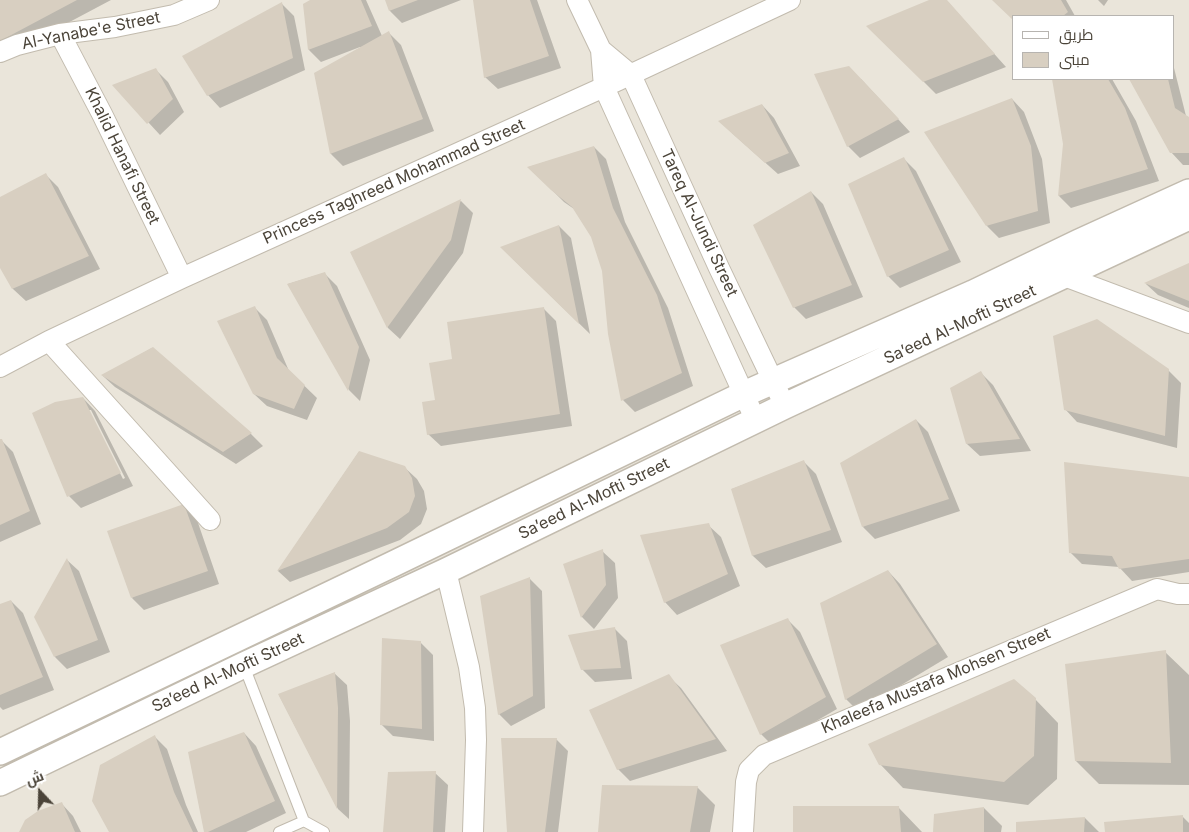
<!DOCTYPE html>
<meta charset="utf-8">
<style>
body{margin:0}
#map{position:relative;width:1189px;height:832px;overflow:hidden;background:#f6f3ec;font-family:Inter,Cairo,sans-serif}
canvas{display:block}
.legend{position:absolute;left:1012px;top:15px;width:162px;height:65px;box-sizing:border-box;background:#fff;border:1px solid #b7b4b0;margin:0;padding:6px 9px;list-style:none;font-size:15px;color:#4b4439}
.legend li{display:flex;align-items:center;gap:10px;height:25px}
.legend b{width:25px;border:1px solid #b7b4b0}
.north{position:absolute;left:15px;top:767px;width:50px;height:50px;-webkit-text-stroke:4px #fff;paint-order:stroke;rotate:339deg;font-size:14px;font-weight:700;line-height:20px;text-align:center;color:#4b4439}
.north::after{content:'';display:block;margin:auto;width:18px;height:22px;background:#4b4439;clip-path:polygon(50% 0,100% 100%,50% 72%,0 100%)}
</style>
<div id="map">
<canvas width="1189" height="832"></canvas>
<ul class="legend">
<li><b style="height:6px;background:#fff"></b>طريق</li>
<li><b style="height:14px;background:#d8cfc1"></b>مبنى</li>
</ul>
<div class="north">ش</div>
</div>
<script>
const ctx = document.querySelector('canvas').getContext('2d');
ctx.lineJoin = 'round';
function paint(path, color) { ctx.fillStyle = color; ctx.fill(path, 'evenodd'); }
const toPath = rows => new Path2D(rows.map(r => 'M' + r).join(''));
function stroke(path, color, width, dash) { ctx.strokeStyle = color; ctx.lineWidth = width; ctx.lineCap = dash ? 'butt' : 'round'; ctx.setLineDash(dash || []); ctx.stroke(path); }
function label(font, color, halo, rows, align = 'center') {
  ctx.font = font + ' Inter,sans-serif'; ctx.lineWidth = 4; ctx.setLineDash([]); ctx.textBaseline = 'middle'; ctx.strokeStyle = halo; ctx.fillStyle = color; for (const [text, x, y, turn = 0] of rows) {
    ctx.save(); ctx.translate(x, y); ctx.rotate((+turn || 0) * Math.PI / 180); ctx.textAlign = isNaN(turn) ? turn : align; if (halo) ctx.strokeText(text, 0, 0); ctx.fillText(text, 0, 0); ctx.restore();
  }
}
paint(toPath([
 [0,0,1189,0,1189,832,0,832],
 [1013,16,1173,16,1173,79,1013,79]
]), '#eae5da');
paint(toPath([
 [0,0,111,0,13,52,1,40,0,36],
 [312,0,366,0,382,36,389,33,401,45,434,131,343,166,331,154,315,74,361,48,360,47,321,62,309,50],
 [386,0,461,0,402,23,390,11],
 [475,0,537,0,561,68,498,89,485,77],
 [932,0,946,0,1006,67,936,94,868,26],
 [993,0,1066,0,1075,16,1013,16],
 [1098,0,1108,0,1104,6],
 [282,4,294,16,305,70,220,108,208,95],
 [1173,64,1186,116,1189,118,1189,165,1183,165,1171,152,1131,79,1173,79],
 [156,70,168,82,184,112,160,135,114,85],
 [861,79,910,132,860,158,848,146],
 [1053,79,1112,79,1136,121,1159,181,1071,208,1059,196,1064,144],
 [1012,99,1024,112,1042,159,1050,223,999,238,987,226],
 [762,105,774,118,800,166,778,174,732,133],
 [594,147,606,159,625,222,668,308,693,386,635,412,623,400,610,334,603,270,593,237,577,211,564,202,529,167],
 [904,159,916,171,961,262,900,288,888,276],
 [46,175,58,187,100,269,26,301,13,289,0,265,0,199],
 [811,192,823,204,863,297,806,319,794,307],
 [461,201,473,213,463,253,400,339,388,328,352,253],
 [559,226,571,238,590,334,513,259],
 [1189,264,1189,308,1158,295,1146,284],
 [324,273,337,286,370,360,360,401,349,390,288,284],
 [255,308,267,320,289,371,317,398,307,420,267,406,254,394],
 [544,309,556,321,572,426,441,446,428,434,436,401],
 [152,348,251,434,263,446,236,464,115,387,103,376],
 [1168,370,1181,383,1177,448,1077,422,1065,409],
 [981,373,993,385,1031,451,980,456,967,444],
 [83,398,95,411,133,486,81,508,69,496],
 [88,410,91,410,125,478,123,479],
 [916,420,928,432,960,511,875,539,863,527],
 [1,440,13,452,41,524,0,542,0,441],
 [359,452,404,467,417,479,424,491,427,509,421,524,400,540,290,582,278,571],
 [804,462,816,474,842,542,766,568,753,556,732,489],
 [1189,479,1189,572,1132,581,1119,567,1082,564,1070,552],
 [184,505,196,517,219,584,144,610,132,598],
 [708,525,721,537,740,586,677,615,665,602],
 [602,551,615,563,618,598,594,629,582,617,565,565],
 [67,560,79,571,110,652,67,669,55,657],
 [888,571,900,584,948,657,858,711,846,699],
 [530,579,542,591,545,708,511,726,499,714],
 [11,601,23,613,54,690,3,710,0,707,0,606],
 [788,620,800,632,837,709,773,746,761,734],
 [614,628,627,641,632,679,595,682,582,669],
 [420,642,433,655,434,741,393,736,381,724],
 [1165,652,1189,675,1189,785,1099,784,1076,761],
 [334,673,347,685,350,721,349,819,338,809,279,695],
 [668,676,681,688,727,751,630,781,618,769],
 [1035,699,1058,723,1057,779,1028,805,903,788,880,764],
 [244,733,256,746,286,813,246,832,206,832],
 [155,737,167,749,186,805,198,832,110,832],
 [556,739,568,751,558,832,508,832],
 [435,773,448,785,445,832,385,832],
 [697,787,715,805,710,832,599,832],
 [61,803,73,816,81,832,20,832],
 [898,807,922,832,794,832],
 [984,808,1002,826,1001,832,934,832],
 [1182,816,1189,823,1189,832,1106,832],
 [1085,818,1099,832,1017,832,1017,823]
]), '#0003');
paint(toPath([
 [0,0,77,0,0,41],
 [310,0,361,0,372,26,308,50,303,4],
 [385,0,418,0,389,11],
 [473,0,530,0,549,56,484,78],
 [929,0,947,0,995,54,923,82,866,26],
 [992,0,1061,0,1068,12,1063,16,1013,16,1013,20],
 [282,2,293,58,207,96,182,56],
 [389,31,423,119,330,154,314,73],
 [849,66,899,119,847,147,814,74],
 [156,68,173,99,147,124,112,85],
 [1052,79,1108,79,1125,108,1148,169,1058,196,1063,144],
 [1129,79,1168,79,1175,108,1189,117,1189,153,1170,153],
 [1012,98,1031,146,1038,211,986,226,924,132],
 [762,104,789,153,765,163,718,121],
 [594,146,613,208,657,295,682,373,621,401,608,334,602,271,591,237,572,207,551,190,527,167],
 [904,157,949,250,887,277,848,184],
 [46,173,89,256,12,289,0,268,0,197],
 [811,191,852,285,793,308,753,225],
 [461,199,451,240,387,328,350,252],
 [559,225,579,324,500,247],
 [1189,263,1189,301,1144,283],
 [325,272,359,347,348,391,287,284],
 [255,306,277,358,305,385,294,409,253,394,217,321],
 [544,307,560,414,427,435,422,402,435,400,429,363,452,359,447,322],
 [1097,319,1169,369,1165,436,1064,410,1053,336],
 [153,347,252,433,223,452,101,375],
 [981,371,1020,439,966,444,950,388],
 [83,397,121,473,67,497,32,413,55,402],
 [916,419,949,499,862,527,840,463],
 [0,439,2,439,30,511,0,525],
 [359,451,405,466,412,478,415,496,409,512,387,528,277,571],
 [804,460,831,530,752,556,731,489],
 [1064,462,1189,477,1189,559,1119,569,1112,556,1069,553],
 [184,504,208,571,131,598,107,531],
 [709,523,728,574,664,603,640,535],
 [603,549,606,585,581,618,563,564],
 [67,558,98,640,54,657,34,617],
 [888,570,937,644,845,700,820,603],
 [530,577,533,696,498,715,480,596],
 [11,600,43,677,0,695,0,604],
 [788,618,826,697,760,735,720,645],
 [615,627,621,668,581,670,568,635],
 [382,638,421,641,422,729,380,725],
 [1166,650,1171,763,1075,761,1065,664],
 [335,672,338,708,337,809,278,694],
 [669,674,716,739,617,770,589,710],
 [1014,679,1036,698,1034,756,1004,782,879,765,868,744],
 [244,732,275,801,208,832,204,832,188,752],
 [155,735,174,792,193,832,109,832,92,801,100,765],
 [501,738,557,738,545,832,507,832],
 [436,771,433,832,383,832,388,772],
 [602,785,698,786,690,832,598,832],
 [62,802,75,832,19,832,25,820,38,811],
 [793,806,899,806,901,832,793,832],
 [984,807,984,832,933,832,934,814],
 [1183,815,1183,832,1105,832,1104,822],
 [1085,817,1084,832,1016,832,1016,822]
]), '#d8cfc1');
const service = toPath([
 [244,666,304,821,279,832],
 [304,821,324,832]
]);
const minor = toPath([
 [577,0,601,50,604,87,756,421],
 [60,34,102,114,182,278],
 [601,50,631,75,719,268,785,406],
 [0,52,17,45,60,34,115,27,174,15,209,0],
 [1064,276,1189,323],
 [49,341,210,520],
 [0,367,49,341,182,278,604,87,790,0],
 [446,571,469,667,475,708,476,740,473,832],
 [743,832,746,782,749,770,764,755,1157,589,1178,594,1189,594]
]);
const tertiary = toPath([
 [0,752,391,565,744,394,973,293,1079,242,1189,192],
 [0,783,244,665,446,571,785,406,1189,217]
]);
stroke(service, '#c2bbae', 12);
stroke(minor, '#c2bbae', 22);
stroke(tertiary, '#c2bbae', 28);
stroke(service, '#fff', 10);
stroke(minor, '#fff', 20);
stroke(tertiary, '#fff', 25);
label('16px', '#4b4439', '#fff', [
 ["Al-Yanabe'e Street",91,31,-11],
 ["Khalid Hanafi Street",122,156,64],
 ["Princess Taghreed Mohammad Street",394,182,-24],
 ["Tareq Al-Jundi Street",699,223,65],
 ["Sa’eed Al-Mofti Street",960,325,-25],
 ["Sa’eed Al-Mofti Street",594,499,-26],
 ["Sa’eed Al-Mofti Street",228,673,-25],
 ["Khaleefa Mustafa Mohsen Street",936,681,-23]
]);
</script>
